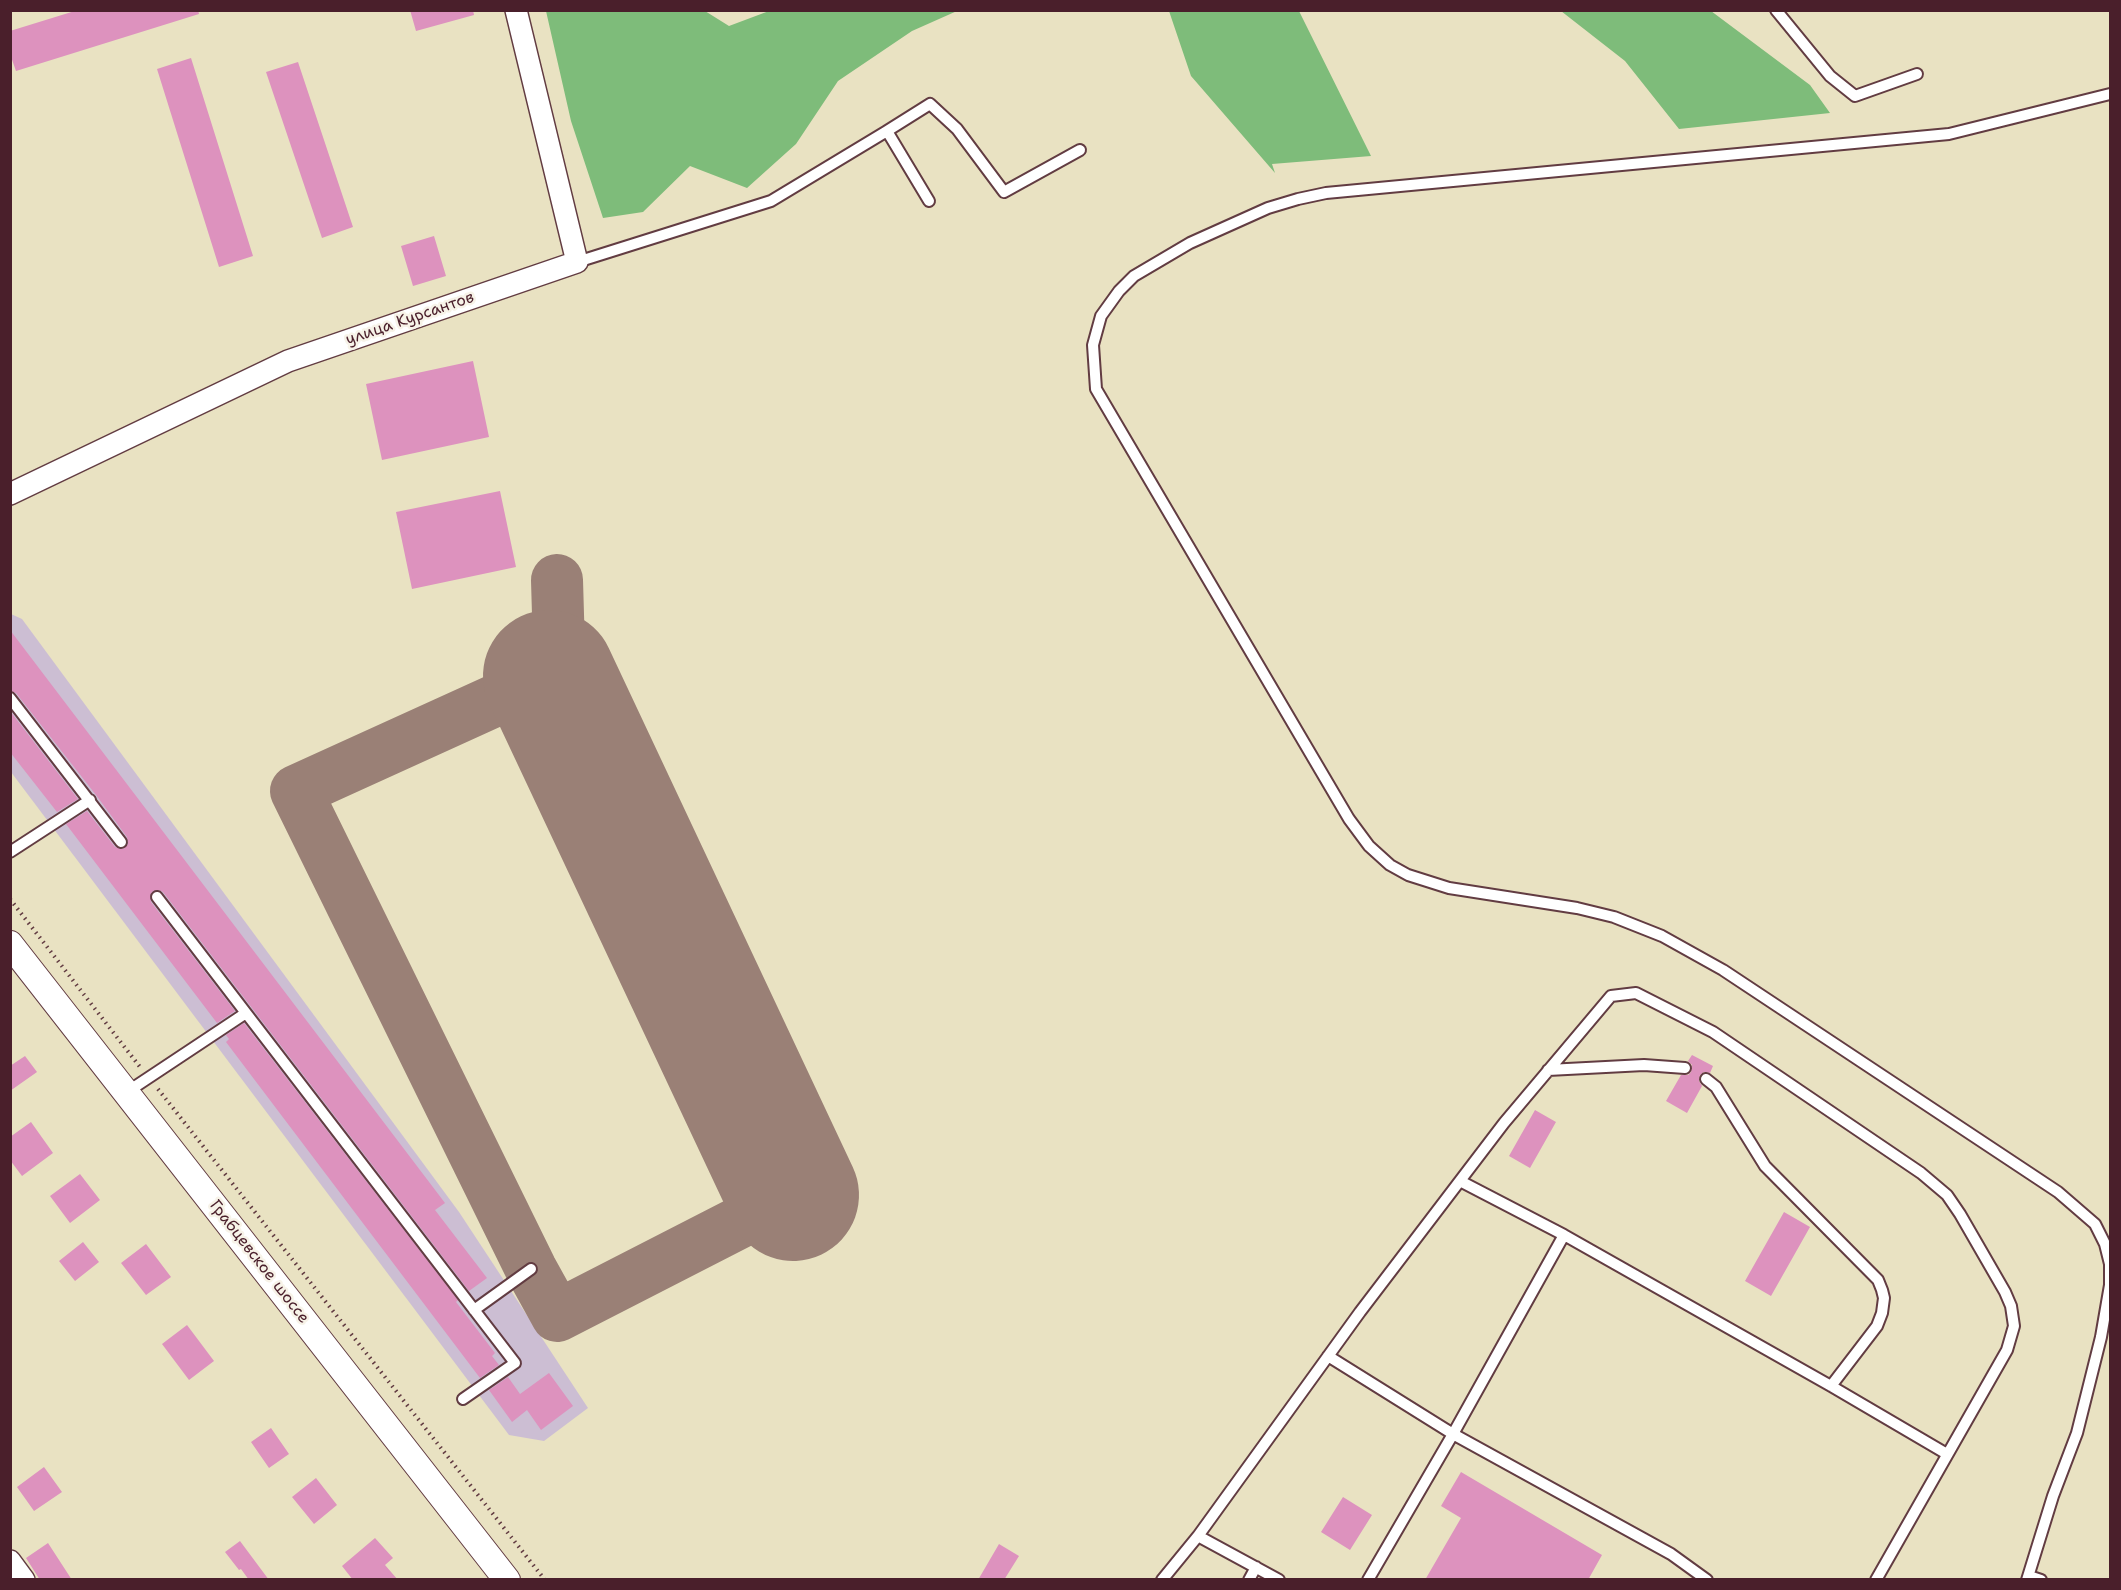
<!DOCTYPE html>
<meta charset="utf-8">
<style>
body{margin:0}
#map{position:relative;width:2121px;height:1590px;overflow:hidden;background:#e9e2c2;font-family:"Shantell Sans",sans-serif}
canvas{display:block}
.frame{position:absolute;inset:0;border:12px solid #4a1f2b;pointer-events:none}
</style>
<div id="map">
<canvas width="2121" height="1590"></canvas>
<div class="frame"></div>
</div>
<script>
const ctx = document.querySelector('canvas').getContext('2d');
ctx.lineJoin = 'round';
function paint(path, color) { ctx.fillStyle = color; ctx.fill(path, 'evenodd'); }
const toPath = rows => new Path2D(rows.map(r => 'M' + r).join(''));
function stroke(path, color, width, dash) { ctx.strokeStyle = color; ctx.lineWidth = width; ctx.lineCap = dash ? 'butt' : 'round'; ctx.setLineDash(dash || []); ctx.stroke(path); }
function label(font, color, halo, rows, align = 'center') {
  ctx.font = font + ' "Shantell Sans",sans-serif'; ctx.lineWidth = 5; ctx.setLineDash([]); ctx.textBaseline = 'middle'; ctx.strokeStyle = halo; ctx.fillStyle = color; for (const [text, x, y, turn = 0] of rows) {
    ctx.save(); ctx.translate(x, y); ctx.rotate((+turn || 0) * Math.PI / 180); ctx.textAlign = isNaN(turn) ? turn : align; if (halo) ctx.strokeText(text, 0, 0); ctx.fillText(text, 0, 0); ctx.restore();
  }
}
paint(toPath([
 [11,614,22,619,459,1212,588,1408,544,1441,509,1435,11,772]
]), '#ccbed3');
paint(toPath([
 [546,11,705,11,729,26,769,11,957,11,912,31,838,81,796,144,747,188,690,166,643,212,603,218,571,121],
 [1169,11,1299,11,1371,156,1272,164,1275,173,1191,76],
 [1561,11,1711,11,1810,85,1830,113,1679,129,1625,61]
]), '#7ebc7a');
stroke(toPath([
 [557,580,559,649,549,676,296,791,531,1269,557,1316,793,1195]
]), '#9a8076', 52);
stroke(toPath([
 [549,676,793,1195]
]), '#9a8076', 132);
paint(toPath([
 [78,10,198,10,199,14,16,71,10,54,10,31],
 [410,10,473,10,474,15,416,31],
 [191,58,253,256,219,267,157,69],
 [298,62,353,227,322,238,266,72],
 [434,236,446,276,413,286,401,246],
 [473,361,489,437,382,460,366,384],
 [500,491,516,567,412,589,396,512],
 [10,630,445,1203,435,1210,487,1278,469,1291,163,892,159,890,153,891,150,895,151,902,235,1011,217,1023,66,824,87,811,115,847,123,849,128,844,127,837,96,795,16,693,10,691],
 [10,711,78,799,57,812,10,752],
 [244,1023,458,1300,456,1302,495,1353,492,1356,499,1365,480,1378,226,1042,229,1039,226,1035],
 [1692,1055,1713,1066,1710,1073,1704,1072,1700,1075,1699,1081,1702,1086,1687,1113,1666,1101,1681,1075,1688,1075,1691,1072,1692,1065,1688,1061],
 [25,1056,37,1072,10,1091,10,1066],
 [1535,1110,1556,1122,1530,1168,1509,1156],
 [31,1122,53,1153,22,1176,10,1160,10,1137],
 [80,1174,100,1200,70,1223,50,1196],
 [1784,1212,1810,1227,1771,1296,1745,1281],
 [83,1242,99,1262,75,1281,59,1261],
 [146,1244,171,1277,146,1295,121,1263],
 [187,1325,214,1361,189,1380,162,1344],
 [549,1373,573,1406,541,1430,527,1410,512,1422,489,1390,508,1377,520,1394],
 [271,1428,289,1454,269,1468,251,1442],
 [44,1467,62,1492,34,1511,17,1487],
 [1461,1472,1602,1555,1588,1580,1425,1580,1461,1518,1441,1506],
 [316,1478,337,1505,314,1524,292,1497],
 [1343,1497,1372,1515,1350,1550,1321,1532],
 [375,1538,393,1558,385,1565,398,1580,353,1580,342,1566],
 [240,1541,269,1580,249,1580,241,1569,239,1570,225,1552],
 [48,1543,72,1580,40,1580,26,1558],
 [999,1544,1019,1556,1004,1580,978,1580]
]), '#dd92be');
const service = toPath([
 [1776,10,1830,76,1855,96,1917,74],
 [887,131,930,104,957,129,1004,192,1080,150],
 [577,262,771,201,887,131,929,201],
 [10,698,121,842],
 [10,852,90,800],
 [246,1013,515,1363,463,1399],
 [1548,1070,1644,1065,1685,1068],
 [1706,1079,1716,1087,1765,1166,1878,1280,1882,1290,1884,1298,1882,1313,1877,1326,1831,1386],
 [127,1092,246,1013,157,897],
 [1460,1181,1564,1235,1831,1386,1947,1454],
 [474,1310,531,1269],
 [1328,1356,1453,1434,1671,1554,1707,1580],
 [1198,1536,1279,1580],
 [2029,1576,2041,1580],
 [1162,1580,1198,1536,1360,1312,1504,1123,1611,996,1636,993,1713,1032,1921,1173,1947,1195,1960,1214,2005,1292,2011,1306,2014,1326,2007,1350,1876,1580],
 [1249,1580,1256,1567],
 [1368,1580,1453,1434,1564,1235],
 [2027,1580,2053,1496,2077,1433,2101,1337,2110,1285,2110,1264,2105,1244,2095,1224,2058,1192,1723,970,1662,936,1614,917,1577,908,1449,888,1408,875,1390,865,1369,846,1349,819,1096,389,1093,345,1101,316,1119,291,1134,276,1190,243,1268,208,1298,199,1326,193,1949,134,2110,94]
]);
const minor = toPath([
 [10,494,288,361,577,262,516,10],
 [10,1561,24,1580]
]);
const tertiary = toPath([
 [10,944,507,1580]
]);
stroke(service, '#623c42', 14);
stroke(minor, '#623c42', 24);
stroke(tertiary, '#623c42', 28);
stroke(toPath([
 [10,899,140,1067],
 [158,1089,545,1580]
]), '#623c42', 4, [1.5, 4.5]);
stroke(service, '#fff', 10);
stroke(minor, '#fff', 21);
stroke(tertiary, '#fff', 26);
label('16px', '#4a1f2b', '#f7f3e8', [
 ["улица Курсантов",410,319,-19],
 ["Грабцевское шоссе",259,1262,52]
]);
</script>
